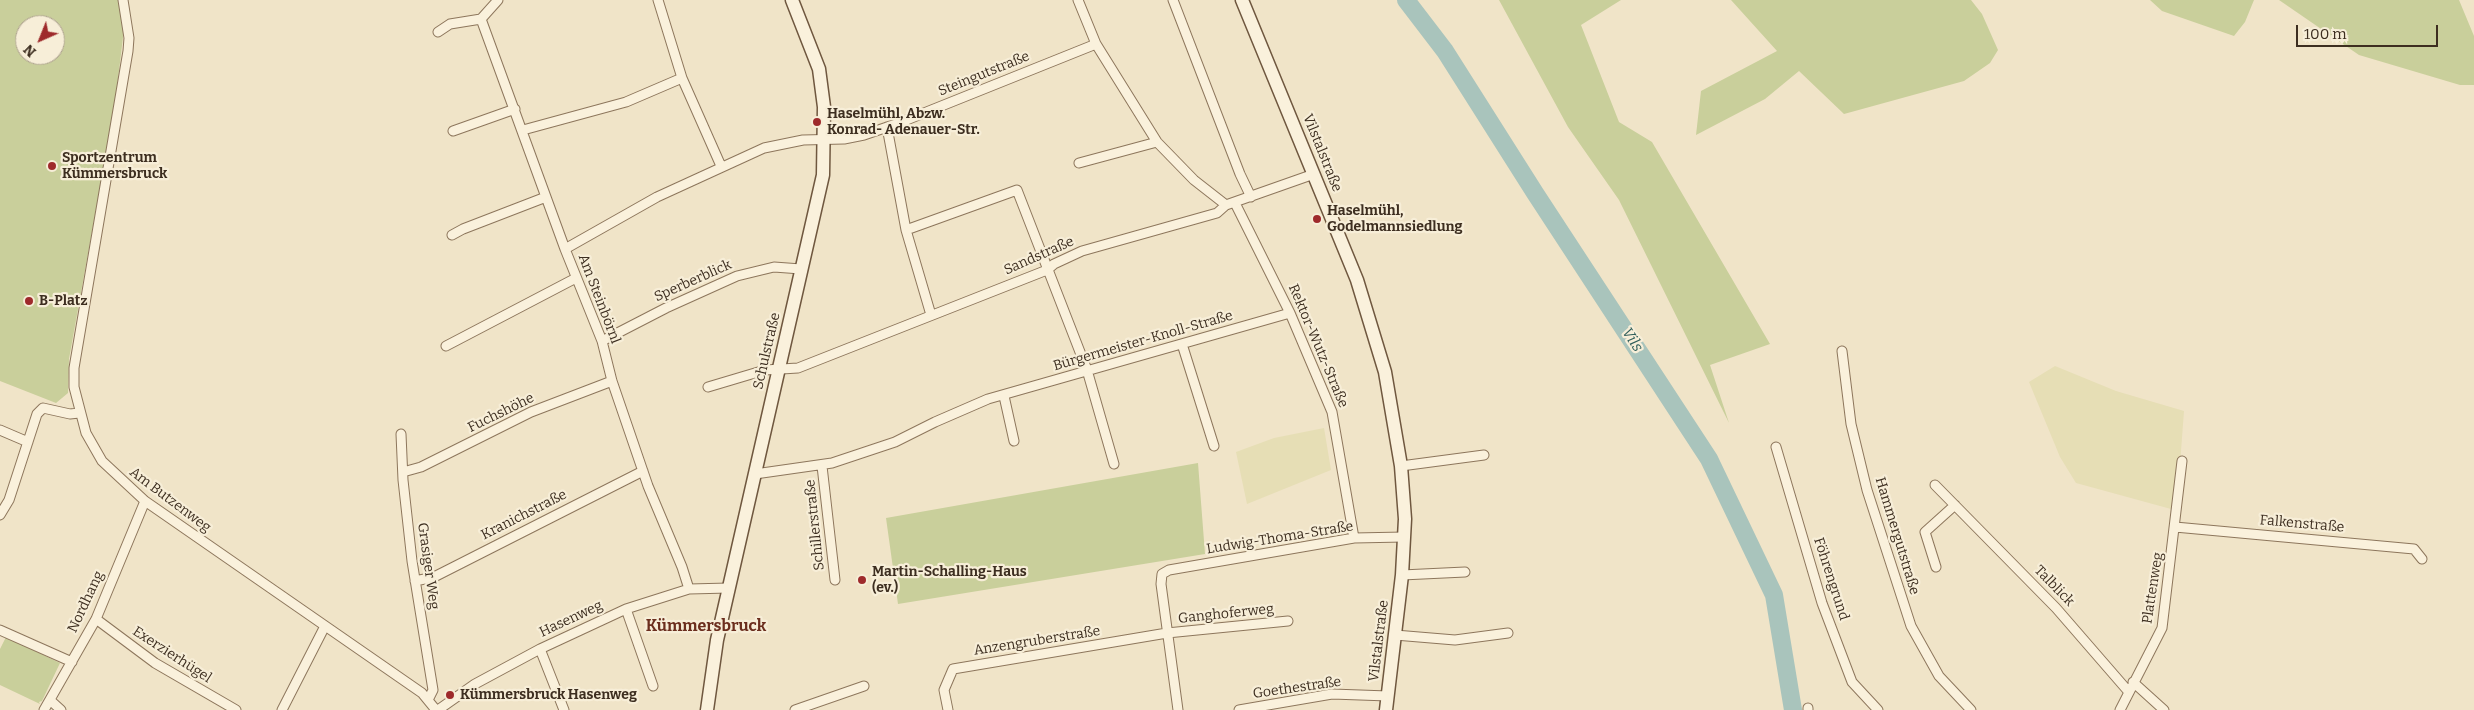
<!DOCTYPE html>
<meta charset="utf-8">
<style>
body{margin:0}
#map{position:relative;width:2474px;height:710px;overflow:hidden;background:#f0e4c8;font-family:Bitter,serif}
canvas{display:block}
.north{position:absolute;left:15px;top:15px;width:50px;height:50px;box-sizing:border-box;background:#f7eed8;border:1px solid #ada18e;border-radius:50%;rotate:224deg;font-size:14px;font-weight:700;line-height:20px;text-align:center;color:#3d2e20}
.north::after{content:'';display:block;margin:auto;width:18px;height:22px;background:#9e2a2b;clip-path:polygon(50% 0,100% 100%,50% 72%,0 100%)}
.scale{position:absolute;left:2296px;top:25px;width:142px;height:22px;box-sizing:border-box;border:2px solid #3d2e20;border-top:0;padding-left:6px;font-size:15px;line-height:18px;white-space:nowrap;color:#3d2e20;-webkit-text-stroke:4px #f7eed8;paint-order:stroke}
</style>
<div id="map">
<canvas width="2474" height="710"></canvas>
<div class="north">N</div>
<div class="scale">100 m</div>
</div>
<script>
const ctx = document.querySelector('canvas').getContext('2d');
ctx.lineJoin = 'round';
function paint(path, color) { ctx.fillStyle = color; ctx.fill(path, 'evenodd'); }
const toPath = rows => new Path2D(rows.map(r => 'M' + r).join(''));
function stroke(path, color, width, dash) { ctx.strokeStyle = color; ctx.lineWidth = width; ctx.lineCap = dash ? 'butt' : 'round'; ctx.setLineDash(dash || []); ctx.stroke(path); }
function label(font, color, halo, rows, align = 'center') {
  ctx.font = font + ' Bitter,serif'; ctx.lineWidth = 4.5; ctx.setLineDash([]); ctx.textBaseline = 'middle'; ctx.strokeStyle = halo; ctx.fillStyle = color; for (const [text, x, y, turn = 0] of rows) {
    ctx.save(); ctx.translate(x, y); ctx.rotate((+turn || 0) * Math.PI / 180); ctx.textAlign = isNaN(turn) ? turn : align; if (halo) ctx.strokeText(text, 0, 0); ctx.fillText(text, 0, 0); ctx.restore();
  }
}
paint(toPath([
 [2055,366,2116,391,2184,411,2178,491,2171,509,2076,483,2060,457,2029,382],
 [1324,428,1331,470,1247,504,1236,452,1274,438]
]), '#e6deb5');
paint(toPath([
 [0,0,121,0,124,29,115,104,69,359,68,393,56,403,0,381],
 [25,25,55,25,55,55,25,55],
 [1499,0,1621,0,1581,25,1619,122,1652,142,1770,344,1710,365,1729,423,1619,200,1568,127],
 [1731,0,1971,0,1982,14,1998,50,1990,63,1964,81,1844,114,1799,71,1765,99,1696,135,1701,91,1777,51],
 [2150,0,2254,0,2245,22,2234,36,2162,11],
 [2279,0,2459,0,2474,36,2474,85,2460,85,2359,55],
 [1198,463,1205,554,898,604,886,518],
 [6,637,60,663,42,701,39,702,40,704,0,685,0,649]
]), '#c9cf9b');
stroke(toPath([
 [1406,0,1445,51,1535,193,1709,459,1774,595,1793,710]
]), '#a9c4bc', 18);
const street = toPath([
 [123,0,129,38,128,51,74,368,74,387,86,433,102,461,145,501,422,693,436,710],
 [658,0,682,78,721,166],
 [1078,0,1096,44,1157,142,1194,180,1226,205],
 [1173,0,1240,174,1251,197],
 [481,19,565,249,602,341,612,381,648,486,682,567,689,589],
 [438,32,450,24,481,19,498,0],
 [887,127,906,230,931,315],
 [523,130,626,102,682,78],
 [453,131,515,109],
 [1079,163,1157,142],
 [1235,203,1290,313,1332,412,1354,538],
 [906,230,1017,190,1087,370,1114,464],
 [452,235,463,229,546,197],
 [565,249,657,197,764,148,803,140,844,139,864,135,899,123,1096,44],
 [602,341,666,308,737,276,774,267,801,269],
 [1182,344,1214,446],
 [446,346,576,278],
 [1842,351,1851,424,1867,490,1911,626,1939,676,1971,710],
 [708,387,765,370,798,368,1047,270,1054,264,1082,251,1217,213,1226,205,1314,174],
 [1004,396,1014,441],
 [0,430,28,442],
 [401,434,403,480,412,561,433,690,428,700],
 [1776,447,1822,603,1852,682,1878,710],
 [822,466,835,580],
 [1401,466,1484,455],
 [403,472,421,467,531,412,612,381],
 [755,474,832,463,895,442,935,422,988,399,1290,313],
 [1935,485,2056,608,2128,691],
 [0,515,9,500,37,414,43,408,70,414,79,413],
 [2175,527,2414,549,2422,559],
 [1936,567,1925,532,1955,505],
 [1402,575,1465,572],
 [415,581,434,577,643,471],
 [626,609,653,686],
 [96,619,155,663,236,710],
 [0,630,72,662],
 [1395,635,1455,640,1508,633],
 [540,649,564,710],
 [2133,682,2164,710],
 [50,700,61,710],
 [1808,708,1808,710],
 [44,710,96,619,145,501],
 [282,710,325,626],
 [438,710,475,684,540,649,626,609,689,589,729,588],
 [795,710,864,686],
 [948,710,944,690,953,669,1167,633,1288,621],
 [1178,710,1161,584,1162,574,1169,570,1354,538,1404,537],
 [1239,710,1332,694,1388,696],
 [2120,710,2162,628,2182,461]
]);
const secondary = toPath([
 [1242,0,1357,280,1385,372,1401,466,1405,519,1402,575,1386,710],
 [707,710,717,640,823,175,824,107,819,69,792,0]
]);
stroke(street, '#8d765c', 11);
stroke(secondary, '#6f573f', 15);
stroke(street, '#faf1dc', 9);
stroke(secondary, '#faf1dc', 12);
for (const [x, y, r, color] of [
 [817,122,5,"#9e2a2b"],
 [52,166,5,"#9e2a2b"],
 [1317,219,5,"#9e2a2b"],
 [29,301,5,"#9e2a2b"],
 [862,580,5,"#9e2a2b"],
 [450,695,5,"#9e2a2b"]
]) { const dot = new Path2D(); dot.arc(x, y, r, 0, 2 * Math.PI); ctx.fillStyle = color; ctx.fill(dot); stroke(dot, '#f7eed8', 2); }
label('14px', '#3d2e20', '#f7eed8', [
 ["Steingutstraße",984,74,-22],
 ["Vilstalstraße",1322,153,68],
 ["Sandstraße",1039,256,-24],
 ["Sperberblick",693,281,-24],
 ["Am Steinbörnl",599,299,69],
 ["Bürgermeister-Knoll-Straße",1143,341,-16],
 ["Rektor-Wutz-Straße",1318,346,67],
 ["Schulstraße",767,351,-77],
 ["Fuchshöhe",501,413,-26],
 ["Am Butzenweg",170,500,37],
 ["Kranichstraße",524,515,-27],
 ["Falkenstraße",2302,524,5],
 ["Schillerstraße",815,525,-96],
 ["Hammergutstraße",1897,536,73],
 ["Ludwig-Thoma-Straße",1280,538,-9],
 ["Grasiger Weg",428,566,82],
 ["Föhrengrund",1831,579,72],
 ["Talblick",2054,586,46],
 ["Plattenweg",2153,588,-81],
 ["Nordhang",86,602,-65],
 ["Ganghoferweg",1226,614,-6],
 ["Hasenweg",571,619,-25],
 ["Anzengruberstraße",1037,641,-9],
 ["Vilstalstraße",1379,641,-83],
 ["Exerzierhügel",172,655,33],
 ["Goethestraße",1297,688,-8]
]);
label('bold 14px', '#3d2e20', '#f7eed8', [
 ["Haselmühl, Abzw.",827,114],
 ["Konrad- Adenauer-Str.",827,130],
 ["Sportzentrum",62,158],
 ["Kümmersbruck",62,174],
 ["Haselmühl,",1327,211],
 ["Godelmannsiedlung",1327,227],
 ["B-Platz",39,301],
 ["Martin-Schalling-Haus",872,572],
 ["(ev.)",872,588],
 ["Kümmersbruck Hasenweg",460,695]
], 'left');
label('italic 15px', '#2f5d5a', '#f7eed8', [
 ["Vils",1632,340,57]
]);
label('bold 16px', '#6b2e1e', '#f7eed8', [
 ["Kümmersbruck",706,627]
]);
</script>
